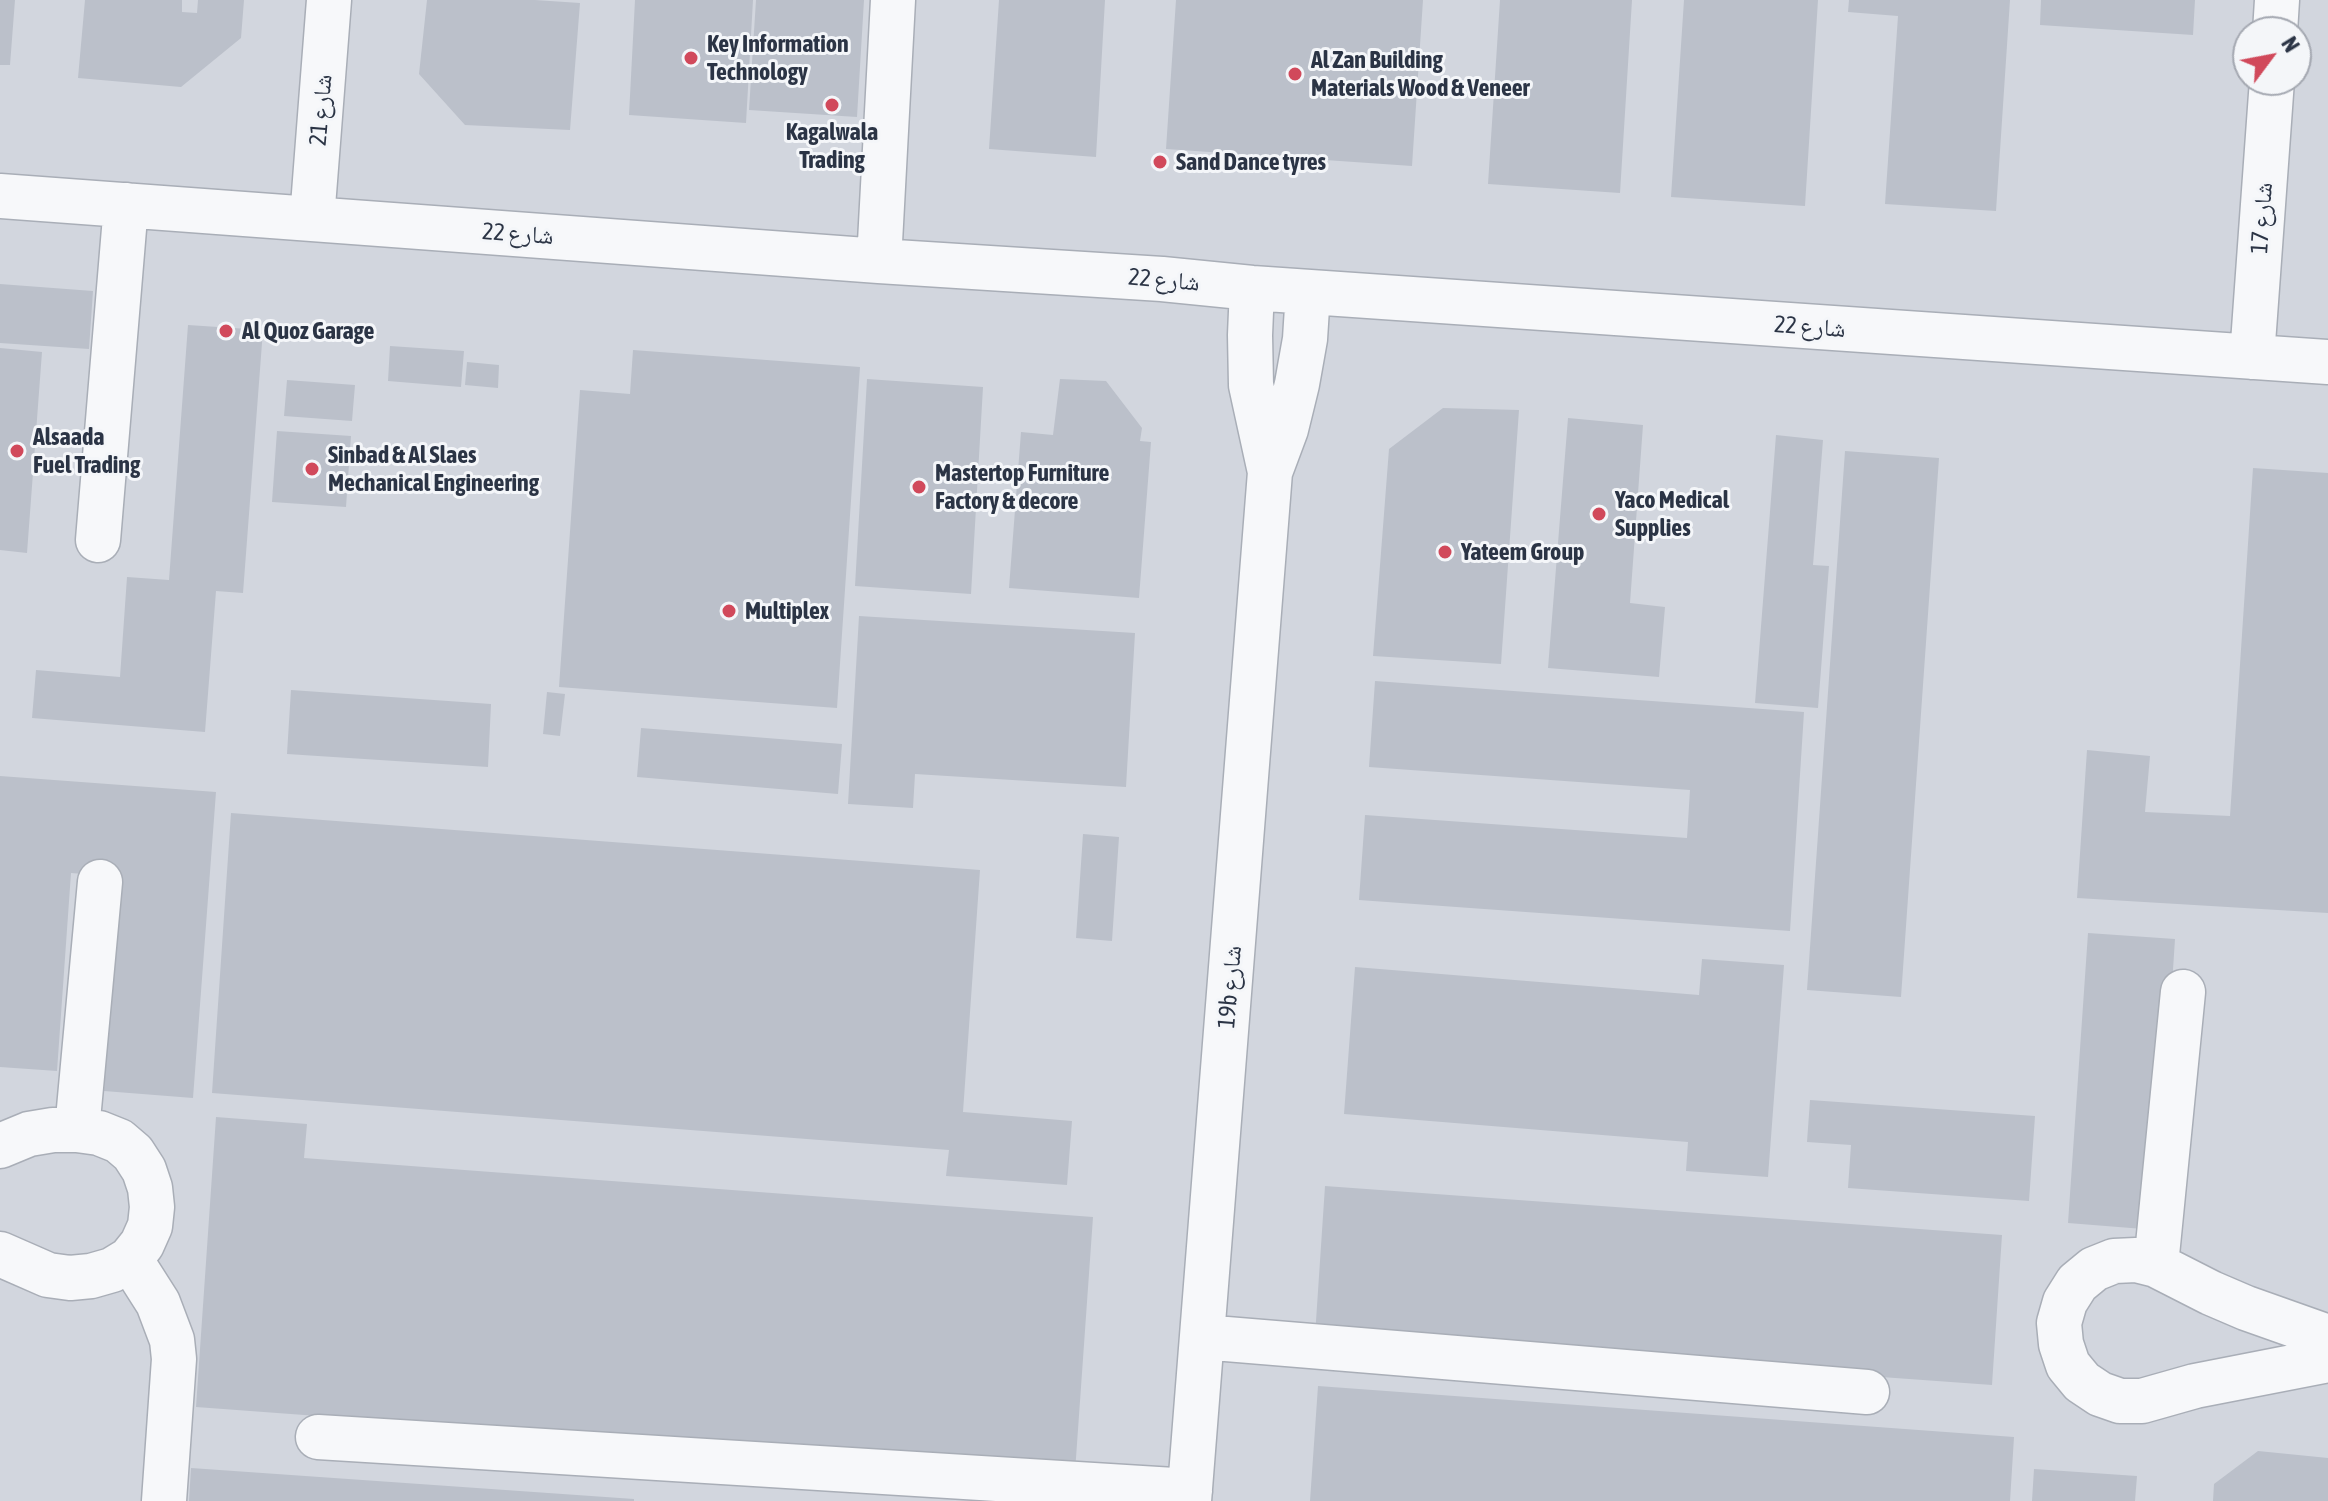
<!DOCTYPE html>
<meta charset="utf-8">
<style>
body{margin:0}
#map{position:relative;width:2328px;height:1501px;overflow:hidden;background:#e4e7ec;font-family:"Asap Condensed",sans-serif}
canvas{display:block}
.north{position:absolute;left:2232px;top:16px;width:80px;height:80px;box-sizing:border-box;background:#f4f6f9;border:2px solid #a4a8b1;border-radius:50%;rotate:58deg;font-size:22px;font-weight:700;line-height:32px;text-align:center;color:#2b3445}
.north::after{content:'';display:block;margin:auto;width:28px;height:36px;background:#d1495b;clip-path:polygon(50% 0,100% 100%,50% 72%,0 100%)}
</style>
<div id="map">
<canvas width="2328" height="1501"></canvas>
<div class="north">N</div>
</div>
<script>
const ctx = document.querySelector('canvas').getContext('2d');
ctx.lineJoin = 'round';
function paint(path, color) { ctx.fillStyle = color; ctx.fill(path, 'evenodd'); }
const toPath = rows => new Path2D(rows.map(r => 'M' + r).join(''));
function stroke(path, color, width, dash) { ctx.strokeStyle = color; ctx.lineWidth = width; ctx.lineCap = dash ? 'butt' : 'round'; ctx.setLineDash(dash || []); ctx.stroke(path); }
function label(font, color, halo, rows, align = 'center') {
  ctx.font = font + ' "Asap Condensed","Noto Naskh Arabic",sans-serif'; ctx.lineWidth = 6; ctx.setLineDash([]); ctx.textBaseline = 'middle'; ctx.strokeStyle = halo; ctx.fillStyle = color; for (const [text, x, y, turn = 0] of rows) {
    ctx.save(); ctx.translate(x, y); ctx.rotate((+turn || 0) * Math.PI / 180); ctx.textAlign = isNaN(turn) ? turn : align; if (halo) ctx.strokeText(text, 0, 0); ctx.fillText(text, 0, 0); ctx.restore();
  }
}
paint(toPath([
 [0,0,2328,0,2328,1501,0,1501],
 [2248,32,2296,32,2296,80,2248,80]
]), '#d2d6de');
paint(toPath([
 [0,0,15,0,10,65,0,65],
 [85,0,182,0,182,12,197,13,198,0,244,0,241,38,181,87,78,78],
 [427,0,535,0,580,3,570,130,465,125,419,74],
 [635,0,753,0,746,123,629,115],
 [756,0,864,0,857,117,749,110],
 [999,0,1105,0,1096,157,989,149],
 [1176,0,1423,0,1412,166,1166,149],
 [1500,0,1632,0,1620,193,1488,184],
 [1684,0,1818,0,1805,206,1671,197],
 [1849,0,2010,0,1996,211,1885,204,1898,16,1848,12],
 [2041,0,2195,0,2193,35,2040,25],
 [0,284,93,291,89,349,0,343],
 [188,325,263,330,243,593,216,591,205,732,32,718,36,670,120,677,127,577,169,580],
 [390,346,464,351,461,387,388,381],
 [0,348,42,352,27,553,0,550],
 [633,350,860,367,837,708,559,687,580,390,630,394],
 [467,362,499,365,498,388,465,385],
 [867,379,983,387,971,594,855,586],
 [1060,379,1106,381,1142,428,1140,441,1151,442,1139,598,1009,588,1021,432,1053,435],
 [287,380,355,385,352,421,284,416],
 [1443,408,1519,410,1501,664,1373,656,1389,449],
 [1568,418,1643,425,1630,603,1665,607,1659,677,1548,668],
 [277,431,351,436,346,507,272,502],
 [1776,435,1823,440,1813,565,1829,566,1818,708,1755,703],
 [1845,451,1939,458,1901,997,1807,990],
 [2253,468,2328,473,2328,913,2077,898,2087,750,2150,756,2145,812,2230,816],
 [859,616,1135,633,1126,787,915,774,913,808,848,804],
 [1375,681,1804,712,1790,931,1359,900,1365,815,1687,838,1690,790,1369,767],
 [291,690,491,704,488,767,287,754],
 [547,692,565,694,560,736,543,734],
 [641,728,842,744,838,794,637,777],
 [0,776,216,792,193,1098,104,1091,120,877,71,873,57,1071,0,1067],
 [231,813,980,870,963,1112,1072,1121,1067,1185,946,1176,949,1150,212,1093],
 [1083,834,1119,837,1112,941,1076,938],
 [2088,933,2175,939,2156,1230,2068,1223],
 [1702,959,1784,965,1768,1177,1686,1171,1688,1142,1344,1114,1355,967,1699,995],
 [1810,1100,2035,1116,2029,1201,1848,1188,1851,1145,1807,1142],
 [216,1117,307,1124,304,1158,1093,1217,1075,1472,196,1407],
 [1325,1186,2002,1235,1992,1385,1315,1336],
 [1318,1386,2014,1437,2010,1501,1310,1501],
 [2258,1451,2328,1458,2328,1501,2213,1501,2214,1484],
 [191,1468,634,1499,634,1501,189,1501],
 [2034,1469,2137,1476,2135,1501,2032,1501]
]), '#bbc0ca');
const minor = toPath([
 [2275,32,2277,0],
 [0,196,879,261,1162,279,1252,288,2328,362],
 [312,219,329,0],
 [879,261,893,0],
 [1252,288,1250,335,1251,385,1270,472],
 [2252,357,2272,80],
 [98,540,126,205],
 [77,1130,100,882],
 [0,1146,29,1134,53,1130,77,1130,99,1133,119,1141,133,1153,144,1170,150,1188,152,1207,150,1226,142,1244,130,1259,112,1270,91,1276,70,1278,48,1275,0,1254],
 [130,1259,158,1303,172,1340,174,1359,164,1501],
 [2156,1265,2183,992],
 [1202,1337,1867,1392],
 [2328,1337,2246,1308,2211,1293,2156,1265,2136,1260,2114,1261,2094,1269,2077,1283,2065,1302,2059,1323,2061,1344,2068,1365,2082,1382,2100,1394,2120,1401,2142,1401,2195,1386,2328,1360],
 [318,1437,1190,1491],
 [1189,1501,1270,472,1286,429,1297,384,1305,339,1308,292]
]);
stroke(minor, '#a9aeb7', 47);
stroke(minor, '#f7f8fa', 44);
for (const [x, y, r, color] of [
 [691,58,8,"#d1495b"],
 [1295,74,8,"#d1495b"],
 [832,105,8,"#d1495b"],
 [1160,162,8,"#d1495b"],
 [226,331,8,"#d1495b"],
 [17,451,8,"#d1495b"],
 [312,469,8,"#d1495b"],
 [919,487,8,"#d1495b"],
 [1599,514,8,"#d1495b"],
 [1445,552,8,"#d1495b"],
 [729,611,8,"#d1495b"]
]) { const dot = new Path2D(); dot.arc(x, y, r, 0, 2 * Math.PI); ctx.fillStyle = color; ctx.fill(dot); stroke(dot, '#f4f6f9', 3); }
label('bold 24px', '#2b3445', '#f4f6f9', [
 ["Key Information",707,44],
 ["Technology",707,72],
 ["Al Zan Building",1311,60],
 ["Materials Wood & Veneer",1311,88],
 ["Kagalwala",832,132,"center"],
 ["Trading",832,160,"center"],
 ["Sand Dance tyres",1176,162],
 ["Al Quoz Garage",242,331],
 ["Alsaada",33,437],
 ["Fuel Trading",33,465],
 ["Sinbad & Al Slaes",328,455],
 ["Mechanical Engineering",328,483],
 ["Mastertop Furniture",935,473],
 ["Factory & decore",935,501],
 ["Yaco Medical",1615,500],
 ["Supplies",1615,528],
 ["Yateem Group",1461,552],
 ["Multiplex",745,611]
], 'left');
label('24px', '#2b3445', '#f4f6f9', [
 ["شارع 21",321,110,-85],
 ["شارع 17",2262,218,-86],
 ["شارع 22",518,234,4],
 ["شارع 22",1164,280,5],
 ["شارع 22",1810,327,4],
 ["19b شارع",1230,987,-85]
]);
</script>
